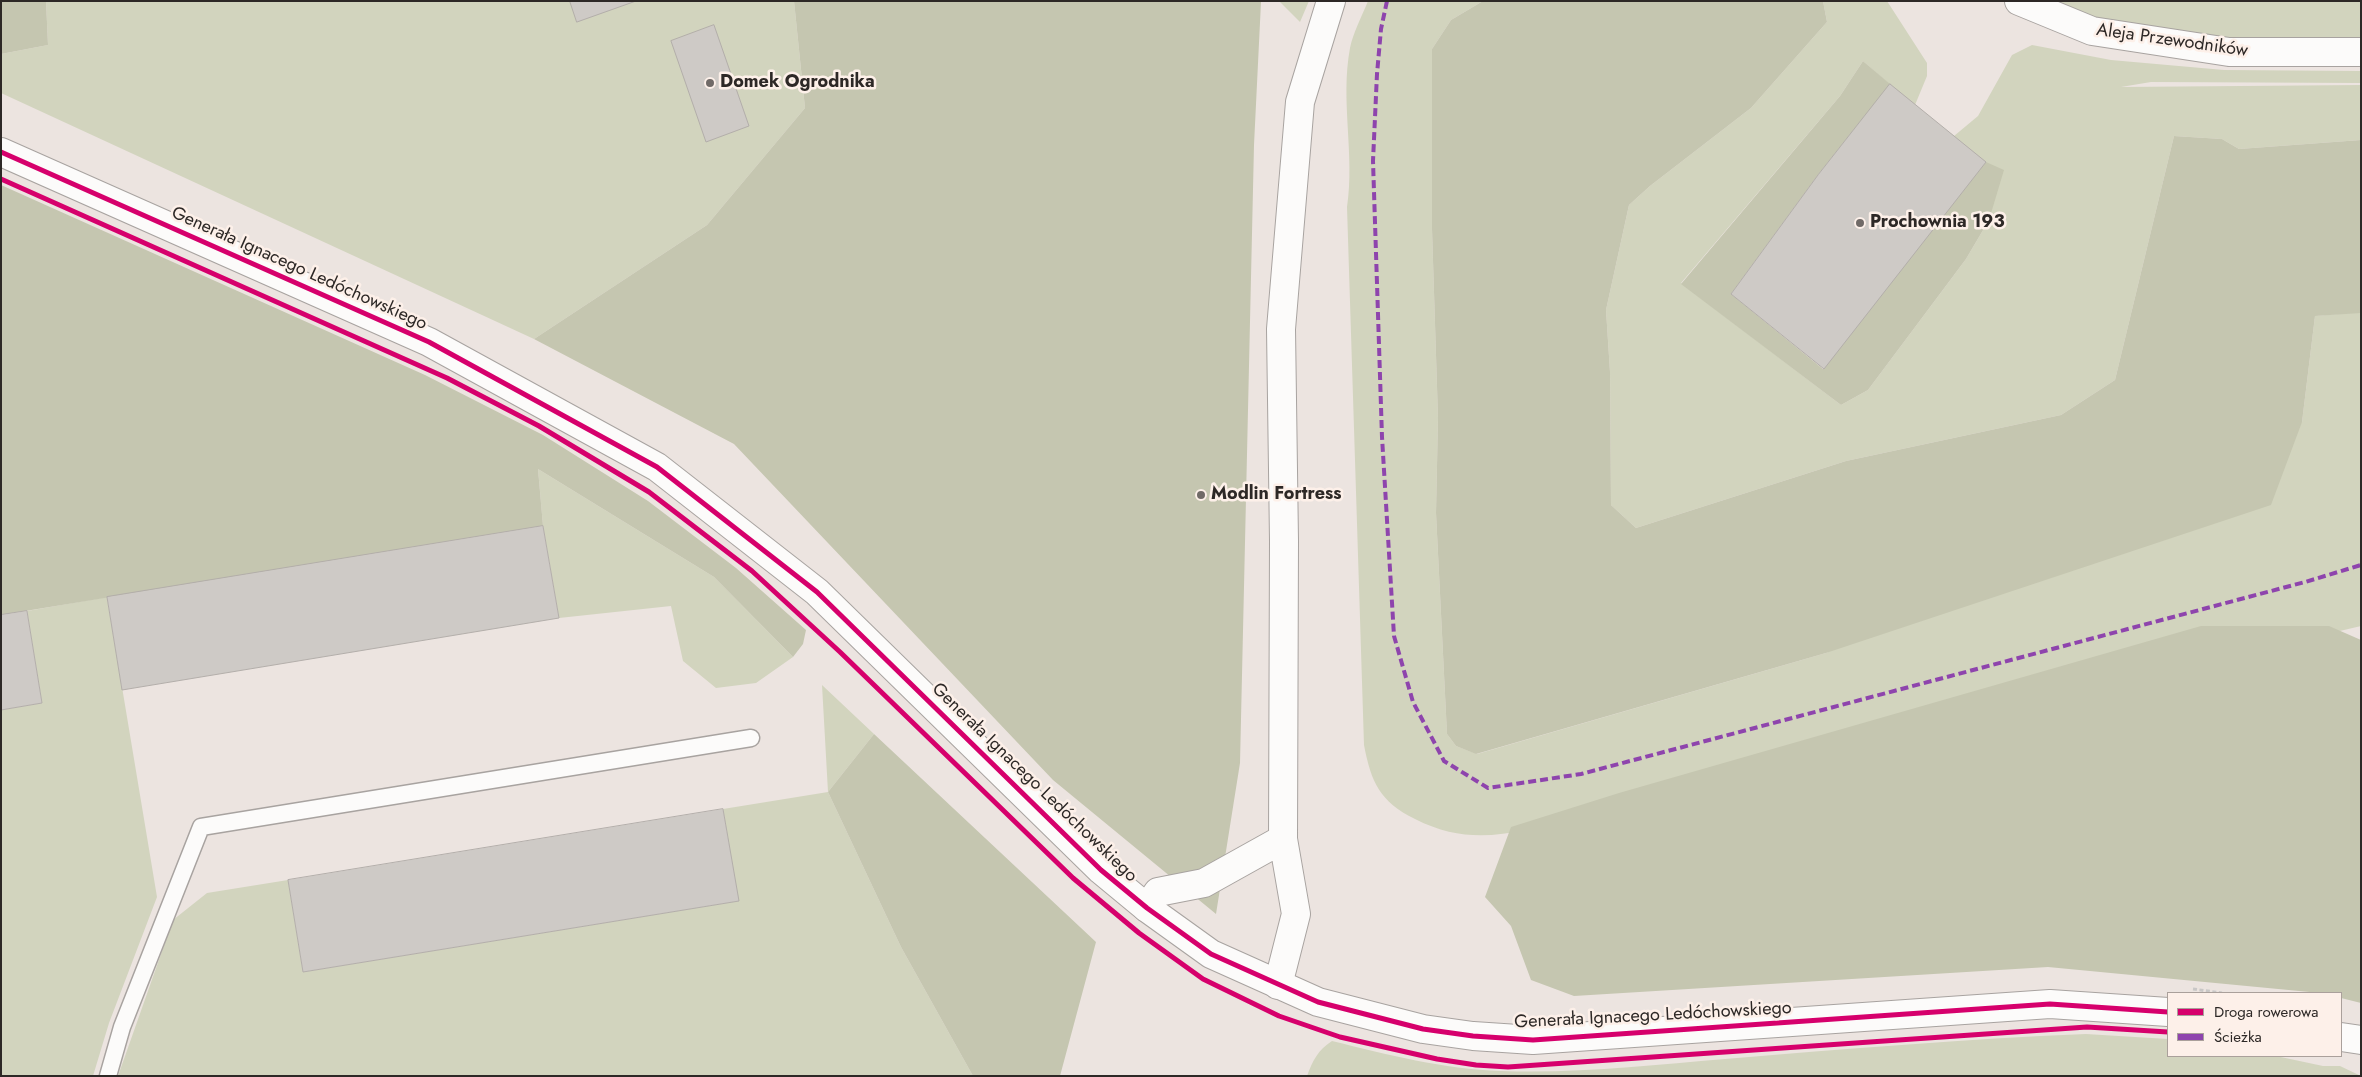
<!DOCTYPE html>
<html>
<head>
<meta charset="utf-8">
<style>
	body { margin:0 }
	#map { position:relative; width:2362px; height:1077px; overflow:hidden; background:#ece4e0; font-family:Jost,sans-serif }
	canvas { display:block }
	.frame { position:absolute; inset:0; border:2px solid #2d2826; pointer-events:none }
	.legend { position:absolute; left:2167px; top:992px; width:175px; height:65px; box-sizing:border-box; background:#fdf0e9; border:1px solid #aaa09b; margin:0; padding:6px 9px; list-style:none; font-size:15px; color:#2d2826 }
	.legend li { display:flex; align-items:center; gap:10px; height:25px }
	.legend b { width:25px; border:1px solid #aaa09b }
</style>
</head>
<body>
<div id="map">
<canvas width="2362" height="1077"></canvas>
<div class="frame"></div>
<ul class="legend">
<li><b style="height:6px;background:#d6006c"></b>Droga rowerowa</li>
<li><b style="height:6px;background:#8e44ad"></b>Ścieżka</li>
</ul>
</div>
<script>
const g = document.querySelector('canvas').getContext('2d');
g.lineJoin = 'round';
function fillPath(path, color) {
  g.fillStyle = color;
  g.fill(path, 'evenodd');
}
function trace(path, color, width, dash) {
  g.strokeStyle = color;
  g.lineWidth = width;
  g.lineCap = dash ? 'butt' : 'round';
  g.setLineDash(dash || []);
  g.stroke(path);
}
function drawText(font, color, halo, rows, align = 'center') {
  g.font = font + ' Jost,sans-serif';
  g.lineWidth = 5;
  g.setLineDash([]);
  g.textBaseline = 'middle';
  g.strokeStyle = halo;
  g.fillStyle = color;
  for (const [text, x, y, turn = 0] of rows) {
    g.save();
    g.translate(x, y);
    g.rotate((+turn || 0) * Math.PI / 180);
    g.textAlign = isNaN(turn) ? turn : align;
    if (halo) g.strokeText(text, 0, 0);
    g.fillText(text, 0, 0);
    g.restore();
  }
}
fillPath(new Path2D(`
	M46,1H794L805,108L707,225L534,339L1,93V54L48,45Z
	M1279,1H1309L1300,22Z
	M1368,1H1483L1451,20L1432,49V229L1438,418L1436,513L1447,734L1456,746L1477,754L1826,653L2302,422L2315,316L2361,312V626L2095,689L1574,819C1515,832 1472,848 1415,819C1380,802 1371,782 1364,745L1347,207C1355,154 1340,101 1350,48C1353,33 1362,16 1368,1Z
	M1823,1H1887L1927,63V76L1915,105L1954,136L1978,116L2012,55L2032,45L2111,60L2224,70L2361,71V83L2151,82L2121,87L2361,85V140L2239,149L2222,139L2174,136L2115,380L2061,415L1846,461L1636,528L1611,505L1610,372L1606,310L1629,205L1650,186L1751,108L1827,22ZM1863,61L1889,84L1818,175L1731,294L1824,369L1989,220L1966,259L1868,390L1841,405L1681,283L1840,96Z
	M2049,1H2361V43L2217,42L2095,22Z
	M538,469L714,577L793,657L756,683L716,688L683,661L671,606L559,618L543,526Z
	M107,597L157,897L109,1023L93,1076H1V710L42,703L27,611Z
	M822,685L874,734L828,792L901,947L973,1076H118L173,920L207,893L288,880L303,972L738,901L723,809L828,792Z
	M2086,1034L2168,1039V1056H2276L2323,1066H2340L2361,1076H1307C1313,1060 1318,1050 1332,1041C1388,1055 1443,1069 1501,1071C1575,1074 1651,1065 1725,1059C1845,1049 1965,1039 2086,1034Z`), '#d2d4be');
fillPath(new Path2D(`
	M1,1H46L48,45L1,54Z
	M794,1L1261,2L1254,145L1240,763L1216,914L1053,780L734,444L534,339L707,225L805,108Z
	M1483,1H1823L1827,22L1751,108L1650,186L1629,205L1606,310L1610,372L1611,505L1636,528L1846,461L2061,415L2115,380L2174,136L2222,139L2239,149L2361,140V313L2315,316L2302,422L2271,505L1826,653L1476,754L1456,746L1447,734L1436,513L1438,418L1432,229V49L1451,20Z
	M1863,61L1890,84L1818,175L1731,294L1823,369L1986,162L2004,170L1989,220L1966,259L1868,390L1841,405L1681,284L1840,96Z
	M1,185L425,375L543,435L648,501L736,568L806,630L803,644L793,657L714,577L538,469L543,526L1,615Z
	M2201,626H2329L2361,640V1003L2341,998V993H2320L2048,967L1574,996L1531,980L1511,926L1485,897L1511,827L1619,793Z
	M874,734L1096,942L1060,1076H973L901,947L828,792Z`), '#c5c6b0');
const building = new Path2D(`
	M570,1H636L577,22Z
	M714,25L749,126L706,142L671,41Z
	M1890,84L1986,162L1824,369L1731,294L1818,175Z
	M543,526L559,618L122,690L107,597Z
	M27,611L42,703L1,710V615Z
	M723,809L739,901L303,972L288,880Z`);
fillPath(building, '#cecac6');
trace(building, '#b3aeaa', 1);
const lane = new Path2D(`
	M108,1076L122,1027L201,827L751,738`);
const street = new Path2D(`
	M2019,1L2092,31L2229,52H2361
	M1147,908L1158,892L1204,883L1283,839
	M1278,985L1296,914L1283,839L1284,541L1281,329L1300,102L1331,1`);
const secondary = new Path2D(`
	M1,152L429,342L657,467L817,592L1101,870L1147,908L1211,954L1318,1002L1423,1029L1473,1036L1533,1040L2050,1004L2168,1012
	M2341,1037L2361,1040`);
trace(lane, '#a8a3a0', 19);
trace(street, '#a8a3a0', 30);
trace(secondary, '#a8a3a0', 30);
trace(new Path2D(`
	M2193,989L2222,993`), '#c9c7c6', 3, [4, 2.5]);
trace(lane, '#fcfbfa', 16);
trace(street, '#fcfbfa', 28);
trace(secondary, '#fcfbfa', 28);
trace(new Path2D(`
	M1387,1L1381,29L1377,74L1373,161L1382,437L1394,636L1413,702L1444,761L1488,788L1581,774L2305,582L2361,565`), '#8e44ad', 4, [8, 4]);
trace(new Path2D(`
	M1,152L429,342L657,467L817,592L1101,870L1147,908L1211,954L1318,1002L1423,1029L1473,1036L1533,1040L2050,1004L2168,1012
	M1,179L447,378L539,426L649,492L752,571L840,652L1073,878L1139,933L1203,979L1279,1016L1340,1037L1437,1059L1476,1065L1508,1067L2087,1027L2168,1032`), '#d6006c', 5);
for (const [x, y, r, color] of [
	[710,83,5,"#706a67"],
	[1860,223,5,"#706a67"],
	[1201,495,5,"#706a67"]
]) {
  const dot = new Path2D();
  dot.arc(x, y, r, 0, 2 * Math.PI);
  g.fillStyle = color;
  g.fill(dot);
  trace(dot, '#fdf0e9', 2);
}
drawText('18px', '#2d2826', '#fdf0e9', [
	["Aleja Przewodników",2172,41,8],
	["Generała Ignacego Ledóchowskiego",299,269,24],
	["Generała Ignacego Ledóchowskiego",1034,783,44],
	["Generała Ignacego Ledóchowskiego",1653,1016,-3]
]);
drawText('bold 18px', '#2d2826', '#fdf0e9', [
	["Domek Ogrodnika",720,83],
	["Prochownia 193",1870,223],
	["Modlin Fortress",1211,495]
], 'left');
</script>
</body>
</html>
